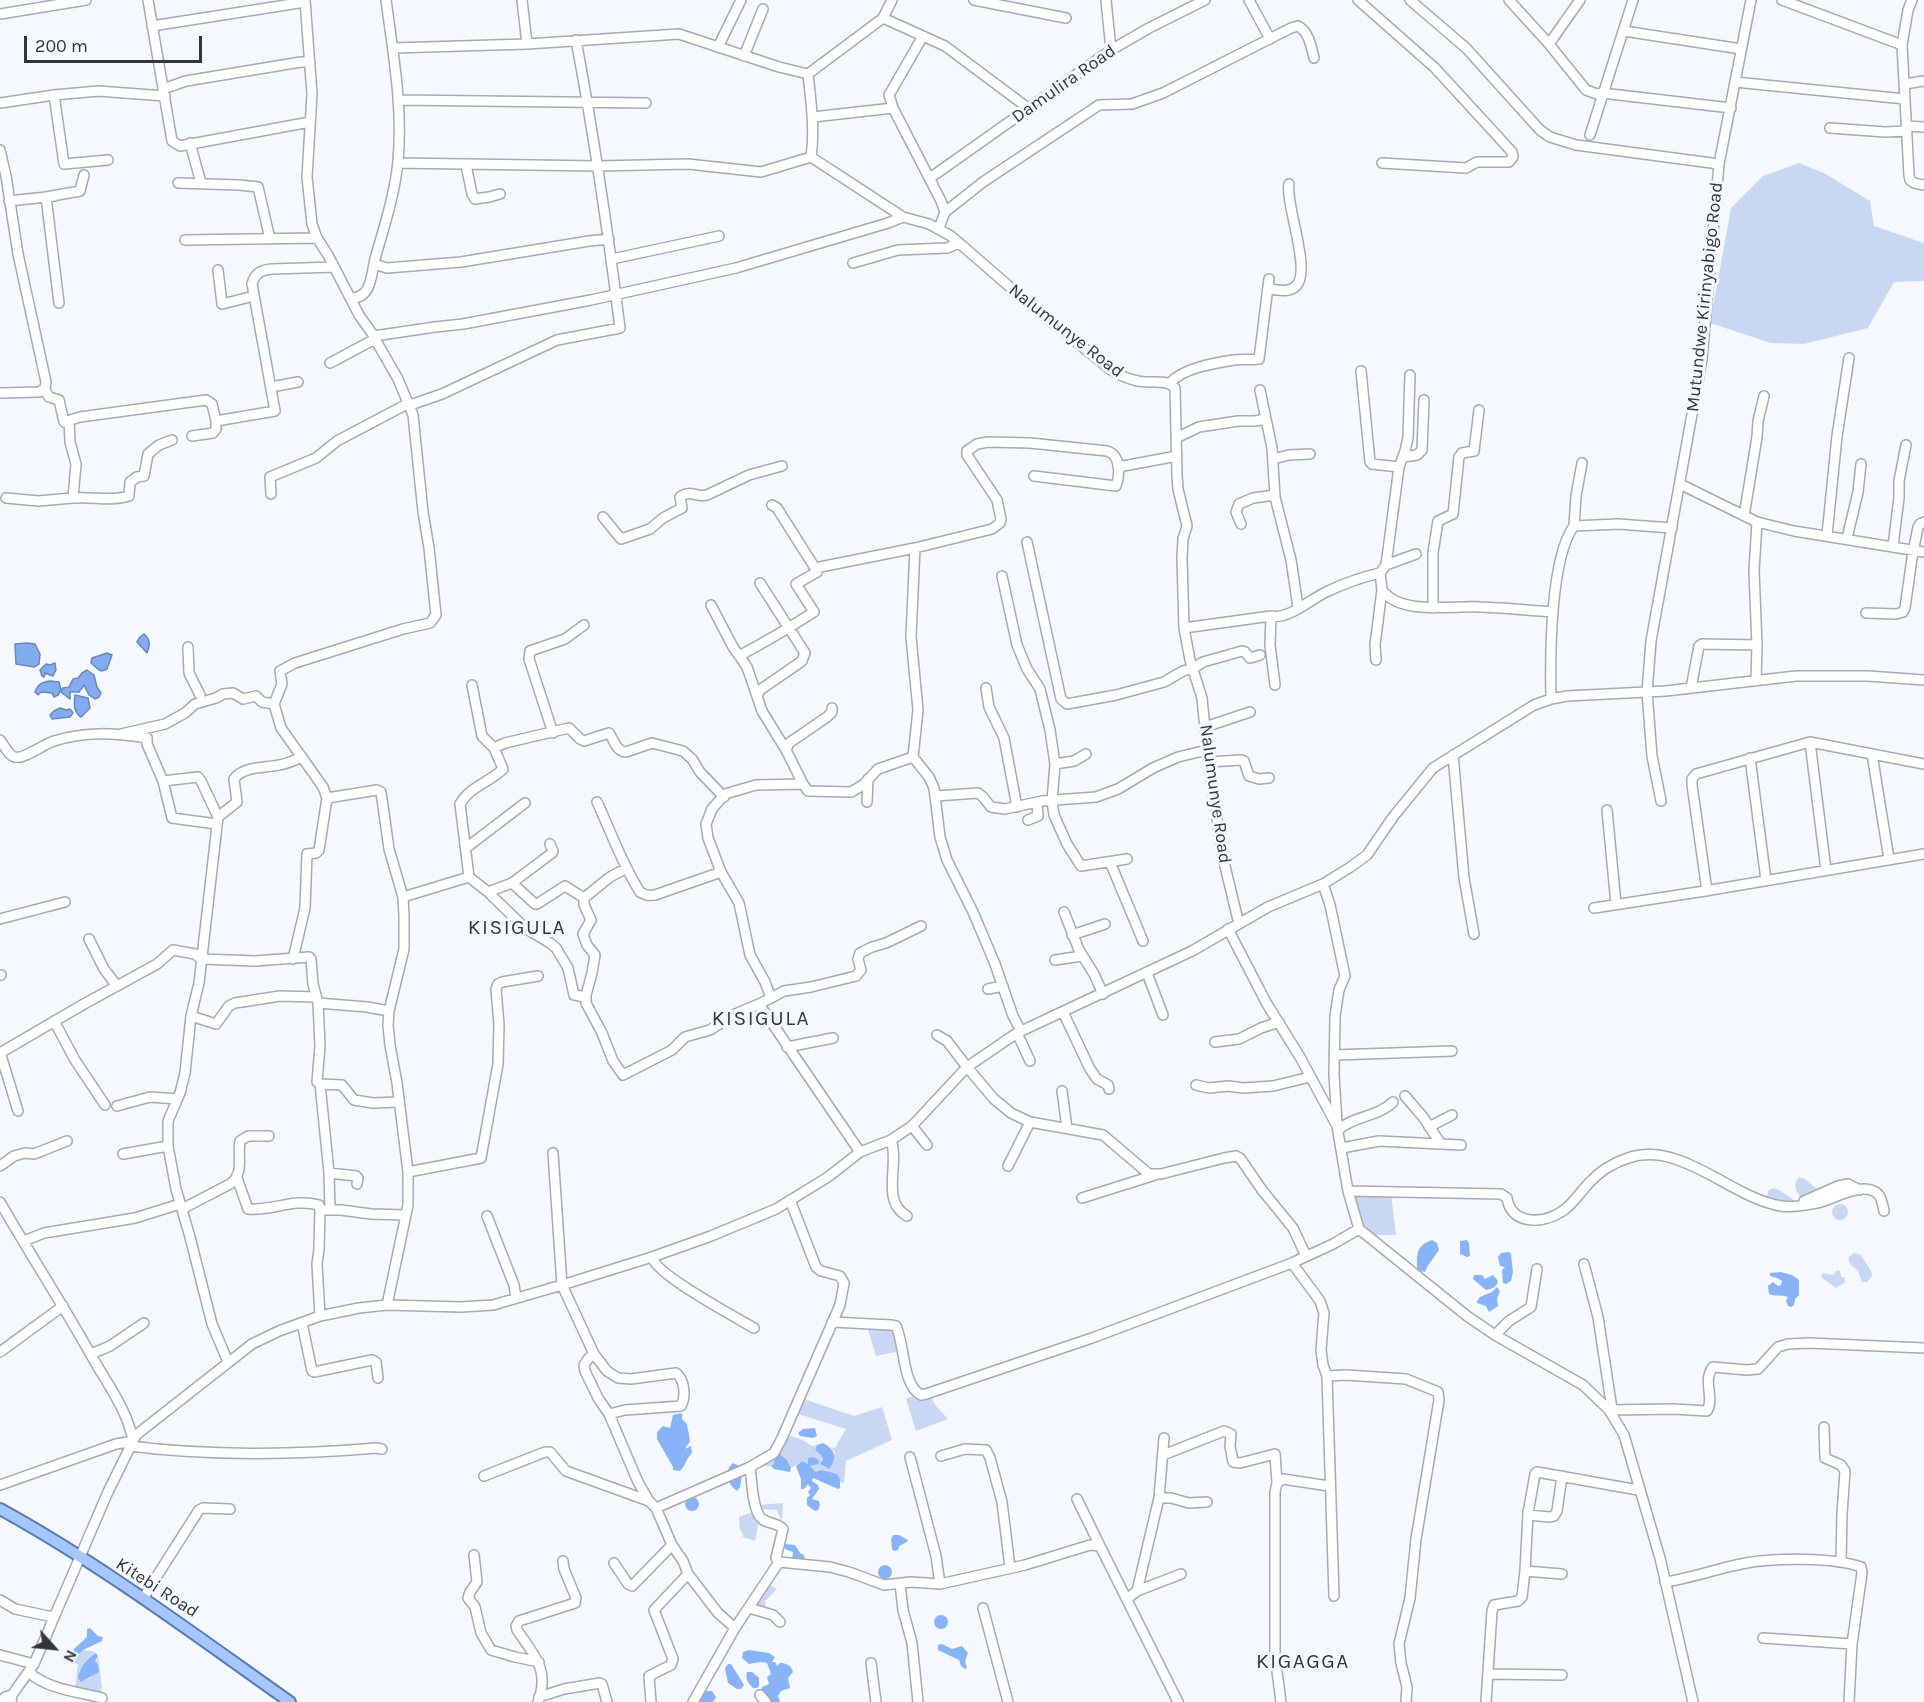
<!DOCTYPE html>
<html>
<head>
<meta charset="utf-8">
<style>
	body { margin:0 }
	#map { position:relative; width:1924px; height:1702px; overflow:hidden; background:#f5f8fe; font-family:Karla,sans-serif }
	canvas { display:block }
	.north { position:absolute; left:24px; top:1618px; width:60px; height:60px; -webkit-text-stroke:4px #f5f8fe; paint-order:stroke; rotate:117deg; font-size:16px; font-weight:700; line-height:24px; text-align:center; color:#333539 }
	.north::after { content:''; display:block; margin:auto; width:21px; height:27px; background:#333539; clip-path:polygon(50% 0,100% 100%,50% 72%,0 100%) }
	.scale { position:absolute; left:24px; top:36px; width:178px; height:27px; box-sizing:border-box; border:3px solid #333539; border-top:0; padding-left:8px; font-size:18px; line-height:21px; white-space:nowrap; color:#333539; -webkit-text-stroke:4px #f5f8fe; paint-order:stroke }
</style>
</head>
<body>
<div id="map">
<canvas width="1924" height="1702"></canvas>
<div class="north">N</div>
<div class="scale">200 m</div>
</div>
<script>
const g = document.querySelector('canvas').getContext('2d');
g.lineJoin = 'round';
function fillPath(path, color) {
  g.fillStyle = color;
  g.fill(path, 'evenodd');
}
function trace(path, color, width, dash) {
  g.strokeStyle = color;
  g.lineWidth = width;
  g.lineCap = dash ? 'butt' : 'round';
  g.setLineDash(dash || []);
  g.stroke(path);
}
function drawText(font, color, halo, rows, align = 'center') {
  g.font = font + ' Karla,sans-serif';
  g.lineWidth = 6;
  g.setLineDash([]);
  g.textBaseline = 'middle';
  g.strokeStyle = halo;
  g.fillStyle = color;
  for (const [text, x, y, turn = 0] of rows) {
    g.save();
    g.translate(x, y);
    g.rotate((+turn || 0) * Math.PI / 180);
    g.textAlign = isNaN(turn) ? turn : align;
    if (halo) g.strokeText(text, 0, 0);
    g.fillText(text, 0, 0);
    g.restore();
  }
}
fillPath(new Path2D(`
	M1799,163L1824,173L1870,201L1874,226L1924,243V281L1894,282L1868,328L1804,344L1771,343L1710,323L1731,208L1763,176Z
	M1799,1177L1805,1179L1817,1189L1816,1192L1806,1197H1800L1796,1190L1795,1183Z
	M1773,1188L1779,1190L1794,1200L1795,1202L1785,1205L1767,1198L1768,1191Z
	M1391,1193L1396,1235H1370L1362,1223L1353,1194Z
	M1832 1212a8 8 0 1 1 16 0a8 8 0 1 1-16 0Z
	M1854,1253L1861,1255L1871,1271L1872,1276L1867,1282H1862L1858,1271L1850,1264L1848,1258Z
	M1837,1270L1840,1271L1841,1277L1845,1278V1282L1836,1288L1821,1277L1823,1273L1833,1275Z
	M867,1326L894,1327L900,1351L876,1356Z
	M914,1396H930L936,1406L948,1419L916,1431L906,1399Z
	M801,1398L854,1416L882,1407L892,1440L846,1461L844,1483L840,1482V1479L837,1474L816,1472L802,1461L791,1468L787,1460L771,1466L758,1465L785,1434L803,1440L812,1446L817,1445L815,1450L821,1455L823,1467L829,1468L835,1453L831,1447L835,1448L846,1429L795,1413Z
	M783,1503L782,1522L777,1510L760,1509L758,1505Z
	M755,1511L759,1520L755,1541L743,1537L742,1531H740L739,1517Z
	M767,1584L777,1589L765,1601L766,1611L752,1607Z
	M83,1650L92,1651L96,1653L89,1657L79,1671L82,1681L91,1678L98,1656L102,1687L100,1693L75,1688L78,1664L73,1663L74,1657Z`), '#c9d8f2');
fillPath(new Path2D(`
	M1432,1240L1437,1243L1439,1250L1427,1267L1425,1272L1419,1271L1417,1269C1417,1253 1416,1246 1432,1240Z
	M1467,1240L1469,1243L1470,1256L1467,1257L1460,1254V1241Z
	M1509,1252L1511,1254L1513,1272L1511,1281L1506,1284L1503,1283L1502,1270L1505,1267L1500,1266L1498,1257L1501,1253Z
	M1781,1272L1792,1275L1799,1280V1295L1795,1299L1794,1305L1791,1307L1788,1306L1786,1301L1788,1297C1781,1294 1775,1297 1769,1294L1768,1286L1773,1282L1778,1286L1781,1285L1782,1281L1777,1278L1770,1276V1273Z
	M1474,1275H1482L1485,1279L1493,1275L1498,1281C1497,1287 1492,1289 1486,1290L1473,1279Z
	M1497,1287L1500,1291L1497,1299L1498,1306L1489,1312L1486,1306L1477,1303V1301L1480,1297L1492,1292Z
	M682,1413V1419L687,1424L690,1441L685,1449L691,1446L692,1453C686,1459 686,1465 680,1471L673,1470V1467L657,1439V1432L663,1426L670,1428L673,1415Z
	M815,1428L817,1436L813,1438L800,1436L798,1433L803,1429Z
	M823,1443C835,1449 838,1458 829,1469L820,1464L823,1460L821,1455L815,1450L817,1445Z
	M779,1454L787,1460L791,1468L790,1472L774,1469L771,1466L774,1464L775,1455Z
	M814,1457L819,1461L818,1464L810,1466L816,1472L821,1470L837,1474L840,1479V1488L838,1489L813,1478L812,1481L818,1485L819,1489L812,1499L819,1501L820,1505L818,1510L815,1511L807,1505V1498L810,1495L808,1492L811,1488L808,1484L804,1489H801V1479L796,1466L802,1461L808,1464V1458Z
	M733,1463L743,1468L740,1487L737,1491C727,1483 723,1473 733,1463Z
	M685 1504a7 7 0 1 1 14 0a7 7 0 1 1-14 0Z
	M893,1535H899L908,1540L907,1542L899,1546L898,1550L894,1551L892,1549L891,1539Z
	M785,1544L795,1545L800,1553L804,1555L805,1561H792L793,1552L785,1549Z
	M878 1572a7 7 0 1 1 14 0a7 7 0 1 1-14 0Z
	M934 1622a7 7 0 1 1 14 0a7 7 0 1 1-14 0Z
	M90,1628L98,1636L103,1637L102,1641L83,1650L76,1657H73L72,1654L74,1649L87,1637V1629Z
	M942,1644L952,1649L962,1646L968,1653L965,1661L967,1668L965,1669L961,1666L959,1660L938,1650V1645Z
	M749,1650L769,1653L775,1657L772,1662H775L777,1666L780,1663C786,1663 791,1665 793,1672L788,1678L790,1688L781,1691L778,1696L780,1702H770L761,1691L762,1687L769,1684L767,1677L771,1674L767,1663L761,1662L749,1664L742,1658L743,1652Z
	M96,1653L98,1656L95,1661L98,1665L99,1672L81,1682L78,1678C79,1668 87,1658 96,1653Z
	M728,1664H731L744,1685L741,1689H737L728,1683L725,1668Z
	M747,1672H752L759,1678V1686L757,1688H753C748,1683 745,1679 747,1672Z
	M703,1691H712L716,1697L713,1702H697Z`), '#89b3f9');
const water = new Path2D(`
	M144,634C151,640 150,646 147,653L137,642L140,637Z
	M27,643L35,644L40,654L39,664L34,667L16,664L15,644Z
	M107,653L112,655L107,669C100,674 96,667 91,663L92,658Z
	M55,663L56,670L53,676L45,673L44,677L42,676L40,670L46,664L50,665Z
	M87,670L94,675L97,687L101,693L99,697L95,699L89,695L84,685L79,692H70V699L61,692L63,688L69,687L73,679L78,678L82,673Z
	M50,681L59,682L61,690L58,695L54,697L52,693L41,692L38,695L35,692C38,684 42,682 50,681Z
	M75,695L88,698L90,708L81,717C73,712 74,703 75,695Z
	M60,708L66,710L70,709L73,713L70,717L52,719L50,715L54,711Z`);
fillPath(water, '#82abf1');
trace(water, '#6a88ba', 1.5);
trace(new Path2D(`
	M1340,1175L1343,1188
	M1349,1210L1353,1226
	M1382,1254L1415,1280`), '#6a88ba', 1.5);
const minor = new Path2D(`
	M148,0L172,141L180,146L310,122
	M305,0L312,94L307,177L312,224L317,238L328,255L359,315L374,336L435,327L463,324L591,300L736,268L888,223L903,217
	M522,0L527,44L679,34L779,67L808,74L883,18L892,0
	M974,0L1066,18
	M1106,0L1111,50
	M1249,0L1270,39
	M1358,0L1435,68L1512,152L1513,157L1509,162H1477L1466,168L1382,163
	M1410,0L1466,48L1540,130L1550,137L1576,145L1719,164
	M1509,0L1549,44L1586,90L1597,94L1602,93L1731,108
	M1782,0L1902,45
	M1912,0L1908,10L1902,45L1909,175L1910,180L1914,183L1924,185
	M0,14L86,0
	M883,18L945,46L1028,108
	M152,26L305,2
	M1624,31L1741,49
	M923,36L889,95L893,108L941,201L945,212L939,228
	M1549,44L1580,0
	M718,47L741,0
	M393,48L527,44
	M744,56L763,9
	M808,74C811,102 815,129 811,157
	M1735,82L1905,99
	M1905,84L1924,81
	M163,89L186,81L301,62H310
	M54,95L64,164L108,160
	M398,100L646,103
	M0,103L54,95L98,91L165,96
	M813,117L893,108
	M1907,126L1924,127
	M1830,128L1885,132L1907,131
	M1590,135L1633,0
	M190,143L201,183
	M0,150L6,176L18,254L46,382L45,388L39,392L0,393
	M811,157L903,217L929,224L951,236L1026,301L1111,370C1119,375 1128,379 1138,381C1150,384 1166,378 1175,388L1177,475L1178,489L1187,526L1183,539L1182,558L1184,628L1190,660L1202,698L1207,750L1222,854L1239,924
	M398,163L598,166L688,164L761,172L811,157
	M466,165L472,194L475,199L489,197L500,194
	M930,178L1111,50L1149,28L1205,0
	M178,183L239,185L258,187L270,239
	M55,196L46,197L80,191L84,175
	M9,201L46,197L59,303
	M945,212L983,182L1099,105L1132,104L1163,93L1291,28L1298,26C1309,32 1311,46 1314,58
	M185,240L317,238
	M612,259L719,236
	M853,263L898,250L947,248L959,243
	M374,264L387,268L461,262L589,241L609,239
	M218,270L222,304L254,296
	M1269,289C1278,290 1289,293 1296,286C1312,271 1285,204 1289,184
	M351,298C372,298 371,275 375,259C384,227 395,194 398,161C403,107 393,53 386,0
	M1361,371L1370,462L1372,464L1399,467
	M1170,383C1183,368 1215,363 1234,360C1242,359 1251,360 1259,359L1269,279
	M271,387L298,382
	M44,389L49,397L59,400L64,422L80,417L206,400L212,404L216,421
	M1260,390L1272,448L1275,497L1291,560L1298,607
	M410,405L442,394L557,340L620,328C608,232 594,136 576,40
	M192,436L213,433L216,429V421L275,411L252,284C255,273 261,270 272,269L334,267
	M1176,438L1199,427L1238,421H1255L1265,419
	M1403,457L1417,455L1422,450L1424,400
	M1273,459L1289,455L1310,454
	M1118,467L1177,456
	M1680,484L1757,522L1794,531L1924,552
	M271,494L270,477L316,458L337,441L409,403
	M6,498L38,501L73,498L76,464L70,442L69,421
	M73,498C92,496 110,502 129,496L130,482L137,477L144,476L148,454L159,445L172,440
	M772,505L777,508L815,568L915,548L992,529L1000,523L1001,519L997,500L967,455V451L977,444L988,442L1030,443L1107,451C1121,455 1120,476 1116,486L1034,476
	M1744,516L1757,437L1758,421L1764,396
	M603,517L621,539L650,529L663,518L682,508L680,497C690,489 697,498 707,495L749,475L782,466
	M1241,524L1236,512L1239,504L1253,498L1275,495
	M1574,526L1576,496L1582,463
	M1827,535L1837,436L1849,358
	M1847,538L1858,492L1861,464
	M1027,542L1061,699L1067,704L1116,695L1164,682L1183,671L1194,668L1203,662L1242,651L1245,652L1250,658L1260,655
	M1893,546L1899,498V481L1906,445
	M915,548L911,637L918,710L913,757L929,777L934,788L940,837L947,860L973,912L995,964L1013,1016L1021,1031
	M1416,554L1386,565L1380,573L1382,590C1401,616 1453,605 1481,607C1505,608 1528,610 1552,612
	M1386,565L1399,467L1405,451L1408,438L1410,375
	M1002,576L1017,645L1027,669L1040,689L1050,730L1055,764L1052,801L1054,815L1067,844L1081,866L1127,859
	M711,605L733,647L747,667L762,711L786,750L803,784L808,791L851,792L863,785L878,769L913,757
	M1433,608V553L1438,521L1453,514L1459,457L1462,453L1474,451L1479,410
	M1866,613L1896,614L1903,612L1905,608L1912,558L1918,527L1920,524L1924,522
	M1271,616L1270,645L1275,685
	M1184,628L1271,616C1288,620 1311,599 1326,592C1343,584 1362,577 1380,573
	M1757,645L1754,571L1757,522
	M188,647L189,673L200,695
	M739,656C765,642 789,628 814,612L796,584L817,572
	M1376,660L1375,645L1382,590
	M472,685L482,736L494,748L505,743L569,728L580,739L584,741L609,733C614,740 616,751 626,752L652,743L683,751L692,759L700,772L724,797
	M986,688L989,707L1004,738L1017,807
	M1691,688L1699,646L1702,644L1757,645L1756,680
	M757,696L760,690L802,661L805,653L760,583
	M1551,699C1550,658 1550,558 1574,526L1618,524L1672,528
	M274,704L282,684L280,671L295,663L403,629L430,623L436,615L429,548L423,512L413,415L398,379L375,339L330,363
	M1205,727L1250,712
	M553,733L529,659L530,651L565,639L584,625
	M121,734L165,724L185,713L195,704L216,698L223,694L233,693L243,699L256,696L262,702L274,704L281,728L323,787L327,798L319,850L316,853L307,854L305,908L293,959
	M0,740C4,745 9,756 15,757C23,760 44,744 54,741C87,731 113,733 147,738V744L163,781L172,818L217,824
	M1810,742L1924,764
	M494,748L503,769C490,782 469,787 460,804L469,877L488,892L512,883L535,904H537L565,886L584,898L610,877L625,869
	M786,750L789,743L827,717L832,712V708
	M1872,754L1889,859
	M1453,755L1464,878L1474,934
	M302,757C295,760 287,764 279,765C265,768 243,766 234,779L237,802L218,817L199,983L191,1016L216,1024L229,1006L235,1003L280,996L316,997
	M1750,758L1766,880
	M1209,762L1241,760L1244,761L1249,776L1259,779L1269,778
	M1055,764L1074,761L1086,754
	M163,781L198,777L201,781L218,817
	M803,784L756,785L725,794L712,809L706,824L708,838L721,872L739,903L750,955L765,982L771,998L759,1004L860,1152
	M936,796L978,793L982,796L991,807L1005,809L1042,801L1096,797L1118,789L1153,768L1178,757L1207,750
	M327,798L377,790L381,792L389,849L403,897L404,916V949L389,1011L388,1025L390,1045L397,1083L408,1172V1205L387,1305
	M1661,801L1652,756L1647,692L1651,641L1702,359L1719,164L1751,0
	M597,802C611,832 622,864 640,892C645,895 648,896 655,895L721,872
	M867,802L868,779
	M1607,810L1616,904
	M1028,820L1038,816L1037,802
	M466,848L525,803
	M1110,862L1143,941
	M512,883L552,853L553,851L550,844
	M1323,884L1330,905L1345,976L1339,990L1335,1016L1334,1075L1337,1123
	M1707,891L1692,785V779L1696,774L1810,742L1826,870
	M488,892L525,928L550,943L556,948L568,968L574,995L586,997
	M403,897L469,877
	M584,898V905L591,920L583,934L587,945L595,955L592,973L586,995V1003L602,1033L613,1061L623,1075L672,1050L685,1037L710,1030L733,1015L759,1004
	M1594,908L1705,891L1924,854
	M1064,912L1079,950L1094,974L1103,994
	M0,919L65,902
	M1228,929L1267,1004L1300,1057L1337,1126L1348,1191L1359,1229L1467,1316L1495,1335L1583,1385L1609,1410L1624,1435L1660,1558L1693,1702
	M1072,935L1105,924
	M89,939L104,969L117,986
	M202,959L255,961L309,957L311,959L313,984L318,1003L367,1007L389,1011
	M1055,960L1082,956
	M1147,973L1163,1015
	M0,975H1
	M988,989L1003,986
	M771,998L784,991L811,987L856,976L861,970L858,959L860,953L872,947L886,943L921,926
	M318,1003L320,1046L317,1082L320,1084L342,1085L354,1100L373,1103L399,1102
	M1063,1012L1090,1069L1097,1079L1108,1085L1109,1089
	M191,1016L185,1073L180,1093L168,1121V1146L176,1189L190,1237L212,1324L228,1362
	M54,1021L75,1060L105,1105
	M1017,1033L1030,1061
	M937,1035L947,1041L967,1067L994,1099L1011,1113L1030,1122L1103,1135L1149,1174H1161L1224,1158L1236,1156L1240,1158L1262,1190L1293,1228L1306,1256
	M1215,1042L1239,1039L1261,1028L1279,1022
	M787,1047L833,1038
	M0,1052L18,1111
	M0,1053L84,1004L157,964L173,950L195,954L202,960
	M1334,1055L1452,1051
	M320,1084L329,1173L356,1176L358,1178L357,1184
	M1196,1085L1209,1088L1228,1086L1243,1088L1273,1086L1310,1077
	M1062,1091L1067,1128
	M1405,1096L1423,1117L1441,1144
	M117,1106L150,1097L177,1099
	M912,1126L927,1145
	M1429,1127L1452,1115
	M1338,1130C1353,1116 1378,1117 1393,1102
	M891,1140C900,1164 880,1201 907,1216
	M1342,1148L1379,1141L1461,1145
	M553,1153L562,1285L594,1354L607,1371L618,1378L631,1379L676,1373C685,1380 686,1397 681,1406L625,1410L609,1414
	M123,1154L168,1146
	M0,1166L14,1156L25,1153L34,1154L67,1141
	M1008,1166L1030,1122
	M408,1172L481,1158L498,1064L499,1025L496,989L498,984L502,982L538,976
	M329,1173L330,1209
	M237,1178L248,1209C273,1211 293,1198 319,1205L320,1210
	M1348,1191L1501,1194L1507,1198C1511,1225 1542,1224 1561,1212C1573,1205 1580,1192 1590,1182C1600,1171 1613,1163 1628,1158C1681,1140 1731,1198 1781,1206C1792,1208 1806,1205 1817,1203C1833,1200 1863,1180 1878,1194C1882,1198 1883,1206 1884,1211
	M1082,1198L1155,1175
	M1804,1201L1838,1186L1848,1184L1860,1190
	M0,1202C31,1256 65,1308 95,1362C109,1386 128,1412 133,1441L116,1444L0,1485
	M182,1209L230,1184C245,1173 237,1157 240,1141L248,1136H269
	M487,1216L514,1285L516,1298
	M24,1241L44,1233L135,1218L180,1204
	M652,1257C655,1274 735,1317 754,1328
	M1292,1263L1320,1301L1324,1313L1321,1350L1323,1365L1327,1376
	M1584,1264L1598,1317L1612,1409
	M320,1316L317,1264L319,1249L320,1210H341L371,1214L406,1215
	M832,1322L891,1325L896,1326C905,1345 902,1385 921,1395L926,1394L1092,1338L1292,1263L1333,1244L1359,1229
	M302,1323L312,1371L314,1372L372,1360L376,1362L378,1378
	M1495,1335L1509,1321L1531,1307L1537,1269
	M0,1352L63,1306
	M91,1354L110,1346L144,1323
	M594,1354L588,1359L584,1365L585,1371L598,1398L609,1414L638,1482L649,1501L656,1508L672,1545L683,1561L688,1574L718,1613L735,1628
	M1609,1410L1674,1409L1707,1411C1715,1398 1702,1381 1713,1367L1747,1370L1758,1369L1778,1347L1788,1344L1809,1343L1924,1348
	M1824,1427L1825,1458L1841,1465L1845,1471L1842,1514L1841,1562
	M130,1446C207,1456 298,1455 376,1448L382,1449
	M1163,1455L1224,1431L1231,1434L1230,1446L1233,1462L1240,1463L1275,1454L1277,1483
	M941,1456L965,1449L986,1450L990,1458L1002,1502L1010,1568
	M910,1457L936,1556L940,1584
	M484,1476L545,1452H550L566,1471L649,1501
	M1159,1498H1171L1189,1503L1207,1502
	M1077,1499L1100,1546
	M656,1508L750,1467L774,1453L782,1438L840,1305L844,1283L840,1276L821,1271L816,1267L790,1200
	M1528,1515L1550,1517L1554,1516L1557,1511L1562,1476
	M474,1555L477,1582L470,1592L468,1598L475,1607L481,1633L491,1650L515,1657L539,1662
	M779,1562L830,1567L849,1572L884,1585L911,1582L940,1584L1025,1565L1090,1545L1100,1546L1178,1702
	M614,1563L628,1584L632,1586L672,1545
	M1525,1571L1528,1513L1535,1474L1537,1472L1638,1490
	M1665,1582C1693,1578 1718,1568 1746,1563C1774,1558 1834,1557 1861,1567L1862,1573L1852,1644L1849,1702
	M900,1584L903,1610L912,1643L918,1702
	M1137,1591L1159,1498L1164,1438
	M1334,1596L1327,1376L1346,1375L1406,1379L1438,1392L1439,1400L1416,1539L1410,1598L1399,1644L1401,1663L1407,1687L1406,1702
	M144,1599L148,1590L199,1510L203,1508L230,1509
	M1127,1599L1137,1591L1181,1574
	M0,1600L15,1609L53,1617
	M749,1608L773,1615L780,1622
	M983,1608L1008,1702
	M1763,1638L1852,1644
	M0,1655L34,1664
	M871,1663L876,1702
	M29,1672C46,1689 79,1692 102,1698
	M1488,1674L1562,1675
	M760,1695L766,1702
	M539,1697L564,1689L600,1683L602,1684L607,1702
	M2,1702L5,1697L12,1695
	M11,1702L12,1695L34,1664L107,1494L136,1435L252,1344L279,1331L320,1316L359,1308L387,1305L461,1307L493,1305L562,1285L652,1257L711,1236L776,1209L828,1177L860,1152L891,1140L912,1126L967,1067L1017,1033L1192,951L1268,907L1323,884L1349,868L1367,855L1393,817L1433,768L1534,705L1551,699L1567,696L1666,691L1796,676H1868L1924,680
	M538,1702C550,1670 534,1655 517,1630L516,1626L519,1621L575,1603L576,1598L564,1569L563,1561
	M651,1702L649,1676L671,1665L673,1659L654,1610L688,1574
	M693,1702L735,1628L779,1562L776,1558L783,1529C778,1523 769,1524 762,1519C752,1511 752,1480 750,1467
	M1281,1702L1275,1656V1492L1277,1483L1283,1479L1329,1486
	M1486,1702L1492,1611L1494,1605L1518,1601L1522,1597L1525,1571L1562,1574`);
const major = new Path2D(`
	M0,1509C102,1565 195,1635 290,1702`);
trace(minor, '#a5aab3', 12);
trace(major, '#577bb9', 14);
trace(minor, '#fff', 9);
trace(major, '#a6c6fe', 10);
drawText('18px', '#333539', '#f5f8fe', [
	["Damulira Road",1064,84,-35],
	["Mutundwe Kirinyabigo Road",1705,297,-84],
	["Nalumunye Road",1066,331,38],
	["Nalumunye Road",1215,794,82],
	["Kitebi Road",157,1588,33]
]);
g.letterSpacing = '1.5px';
drawText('21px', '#32363d', '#f5f8fe', [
	["KISIGULA",517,928],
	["KISIGULA",761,1019],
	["KIGAGGA",1303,1662]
]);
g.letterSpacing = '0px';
</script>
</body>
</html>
